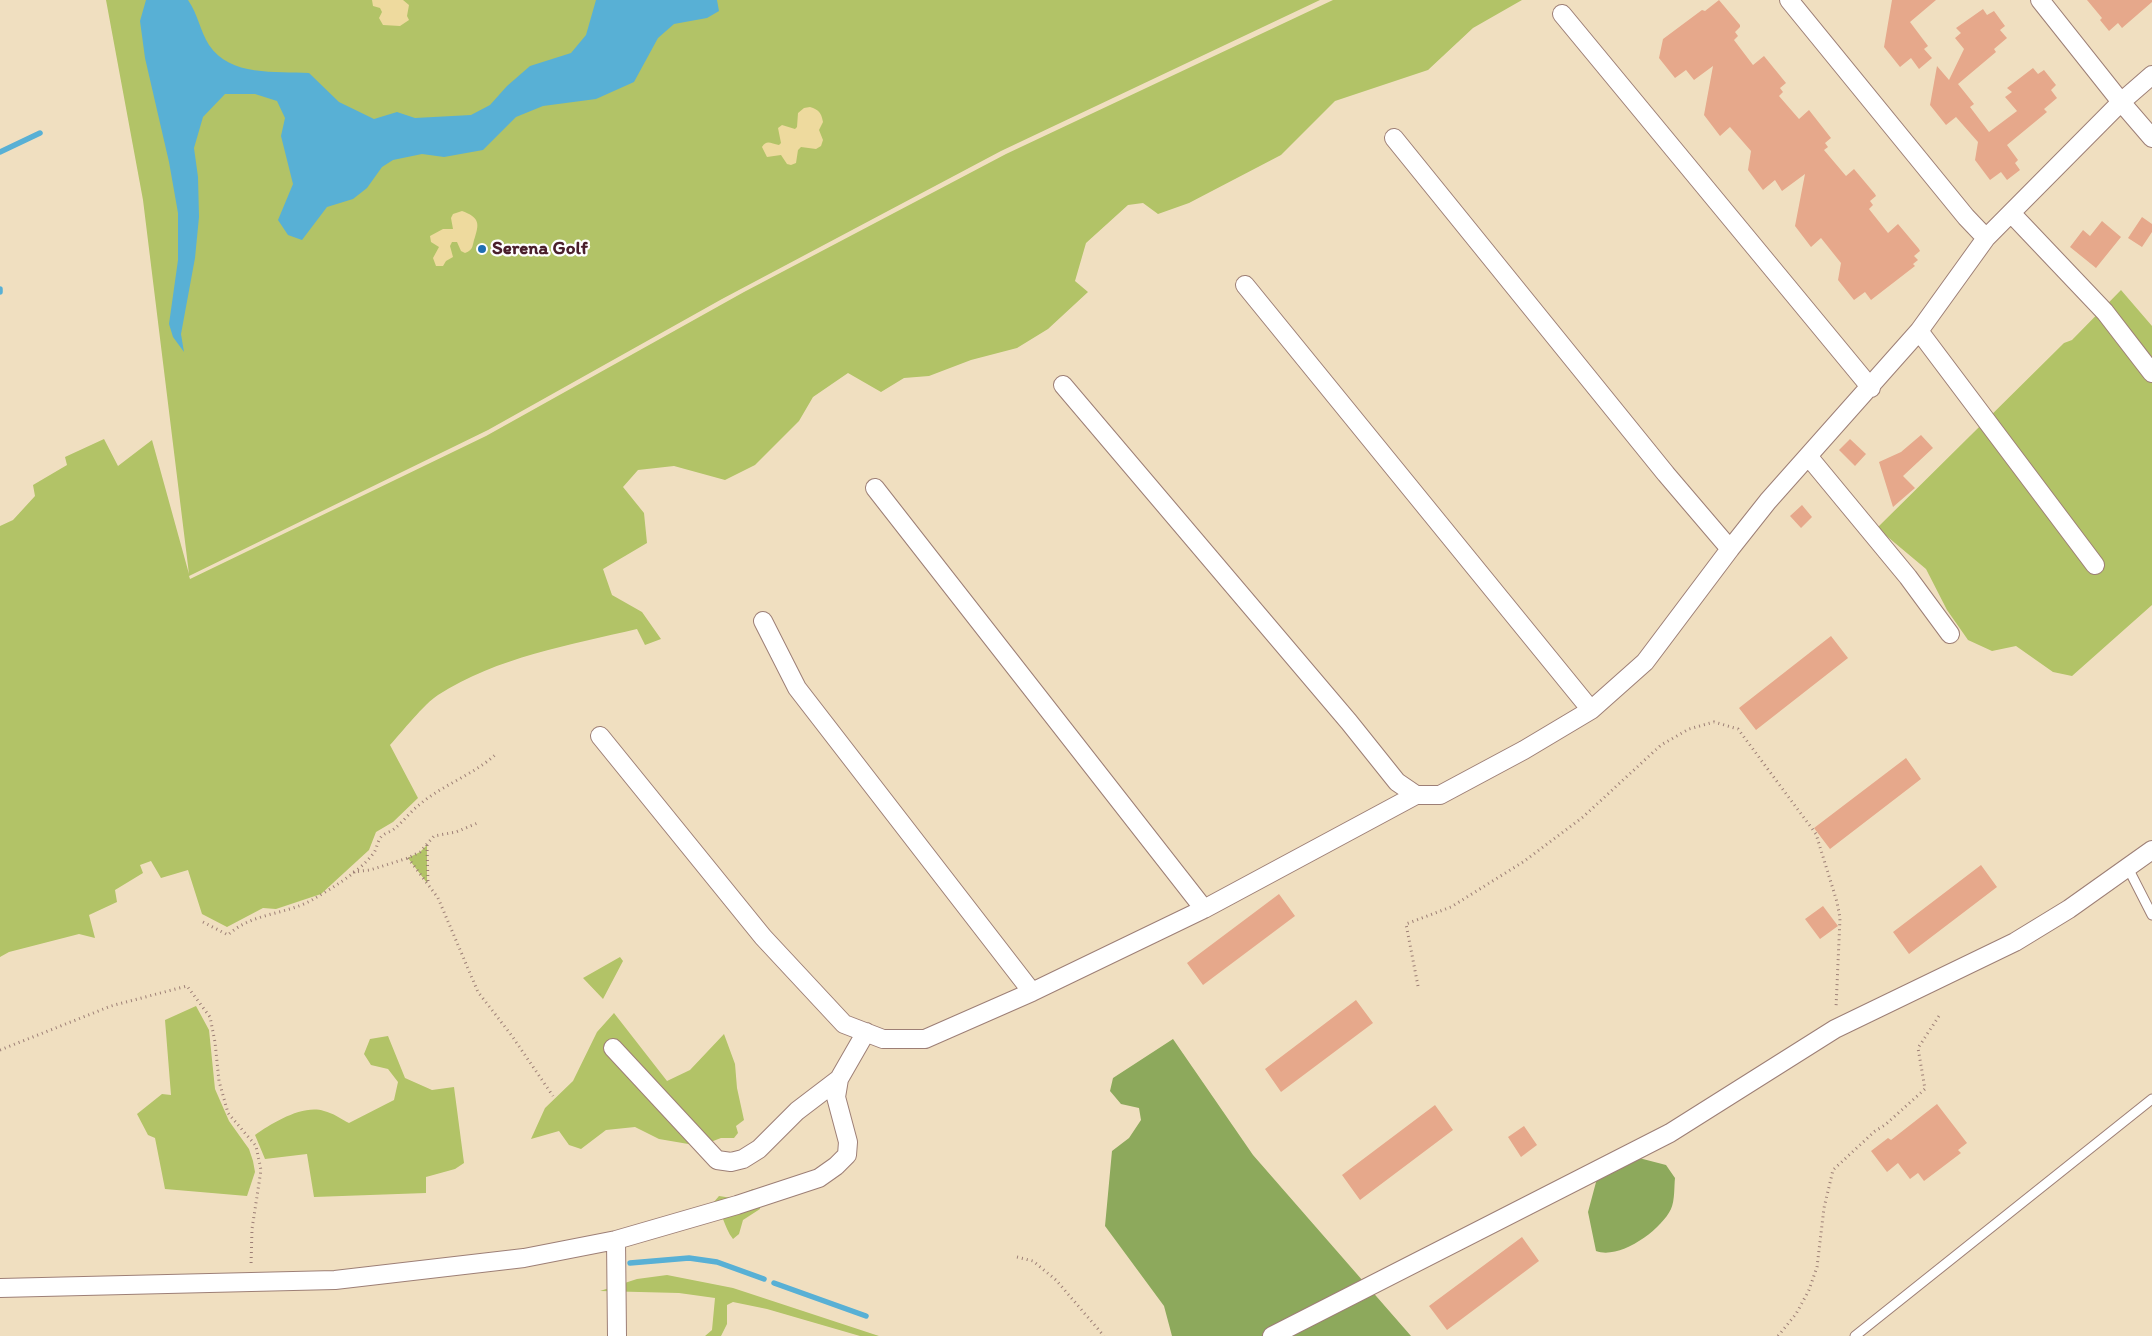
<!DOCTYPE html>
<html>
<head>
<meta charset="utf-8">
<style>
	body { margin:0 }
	canvas { display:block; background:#f0dfc0 }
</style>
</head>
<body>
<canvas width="2152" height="1336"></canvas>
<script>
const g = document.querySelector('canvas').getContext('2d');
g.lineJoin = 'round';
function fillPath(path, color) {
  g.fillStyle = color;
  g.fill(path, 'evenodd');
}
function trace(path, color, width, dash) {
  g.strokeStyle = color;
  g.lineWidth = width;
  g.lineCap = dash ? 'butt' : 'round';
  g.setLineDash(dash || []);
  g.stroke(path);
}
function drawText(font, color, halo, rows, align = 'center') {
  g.font = font + ' Itim,sans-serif';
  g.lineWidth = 4.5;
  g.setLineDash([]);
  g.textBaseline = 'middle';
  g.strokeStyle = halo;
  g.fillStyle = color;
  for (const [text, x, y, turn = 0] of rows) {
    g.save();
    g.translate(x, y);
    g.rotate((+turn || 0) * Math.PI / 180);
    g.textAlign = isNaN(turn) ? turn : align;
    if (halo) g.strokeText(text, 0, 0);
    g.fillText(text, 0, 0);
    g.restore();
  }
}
fillPath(new Path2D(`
	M106,0H1320L1001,151L722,299L488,430L189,576L190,579L486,436L744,292L1006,154L1333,0H1522L1473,28L1428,70L1335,101L1281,155L1189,203L1158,214L1143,203L1128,205L1086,243L1075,281L1088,292L1048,329L1017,348L971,360L929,376L904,378L881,392L848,373L813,397L799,421L755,465L725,480L674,466L638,470L623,487L644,513L647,543L603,569L612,595L642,612L661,639L645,645L637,629C570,645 497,657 438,695C424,704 402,732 390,745L418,798L393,822L376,832L369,850L321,894L276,909L263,908L227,927L202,914L188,870L161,878L151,861L140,865L143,873L115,890L117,902L89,915L95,938L79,934L9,952L0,957V526L13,520L35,496L33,485L67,465L65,457L104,439L118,466L152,440L189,574L143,200Z
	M2121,290L2152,326V605L2072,676L2053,672L2016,646L1992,651L1968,640L1947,610L1926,569L1877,528L2064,343L2072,340Z
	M427,845V883L408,858L420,852Z
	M620,957L623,961L603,999L583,978Z
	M196,1006L209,1030L215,1089L229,1121L249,1149L253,1161L255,1172L247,1196L165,1189L155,1138L148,1135L137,1114L162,1094L171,1095L165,1020Z
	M614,1013L667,1081L690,1070L724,1034L735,1064L737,1088L744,1120L736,1126L738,1133L734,1138H721L700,1146L659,1139L635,1127L606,1130L581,1149L569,1145L559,1131L531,1139L545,1108L573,1081L597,1032Z
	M388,1036L405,1078L432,1090L454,1087L464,1163L455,1169L426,1177V1193L314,1197L307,1154L265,1159L255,1135C272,1123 303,1104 324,1111C333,1113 341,1119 349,1123L394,1100L398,1082L388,1069L371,1065L364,1054L370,1039Z
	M753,1189L760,1198V1209L743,1220L739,1234L733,1239C723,1226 724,1213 713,1203L719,1196L732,1198Z
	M667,1275L733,1288L879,1336H860L767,1309L733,1302L727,1305V1324L721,1336H705L712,1330L715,1298L679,1293L600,1291L637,1279Z`), '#b2c367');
fillPath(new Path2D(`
	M1173,1039L1253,1155L1411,1336H1172L1164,1306L1105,1226L1112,1151L1129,1138L1141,1120L1139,1108L1121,1104L1110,1091L1113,1078Z
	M1639,1158L1666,1165L1675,1178C1674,1187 1675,1200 1671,1209C1661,1230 1620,1260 1596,1251L1588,1212L1599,1171Z`), '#8da95c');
fillPath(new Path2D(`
	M372,0H403L409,5L407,16L409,20L400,26L383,25L379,18L382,12L380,8L373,6Z
	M810,107C819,110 821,112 823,122L819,130L823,140L821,146L816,149L801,147L798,150L796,163L791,165L787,164L781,155L767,157L762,147C767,139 771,144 779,145L781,143L778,128L782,125L795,129L797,127L798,113L804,108Z
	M462,211C478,217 480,222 475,237C472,245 474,250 465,253L461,251L457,242H452L450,246L453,257L446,261L443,266H436L433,258L439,247L431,242L430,236L443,229H453L451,218L453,214Z`), '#eeda9e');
fillPath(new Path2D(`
	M146,0H188C198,14 200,31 209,45C230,77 276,71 309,73L339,102L374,119L397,112L415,118L471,115L490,105L507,86L530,66L571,53L586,35L596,0H717L719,11L707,18L674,24L658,38L634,82L596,99L543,106L516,117L483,150L444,157L422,154L393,160L382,167L367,188L353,199L327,207L302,240L288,235L278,220L293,184L281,136L285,118L277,101L255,94H225L203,117L194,148L198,177L199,217L195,258L181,334L184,352L173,337L169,324L178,260V213L169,162L145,58L140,21Z`), '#58b0d5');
trace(new Path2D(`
	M0,152L40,133
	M0,289V292
	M630,1263L689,1258L717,1262L764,1279
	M774,1283L866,1316`), '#58b0d5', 5.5);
fillPath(new Path2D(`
	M1719,0L1740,25V27L1735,32L1738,36L1734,40L1753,65L1764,56L1786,83L1780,88L1783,92L1779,96L1799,119L1809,110L1831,138L1825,143L1828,147L1824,150L1846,176L1854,169L1875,194L1876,196L1870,201L1873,205L1869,209L1888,233L1898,224L1919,249L1920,251L1914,256L1918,260L1913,264L1915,266L1871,300L1865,292L1854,300L1838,280L1841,263L1821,238L1811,247L1795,226L1805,174L1782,191L1775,180L1763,190L1748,170L1751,151L1730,127L1720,136L1704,115L1713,66L1694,80L1686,70L1675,78L1659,58L1663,39L1702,10L1705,11Z
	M1892,0H1936L1910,22L1928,46L1924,49L1932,58L1919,69L1911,58L1900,67L1884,47Z
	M2087,0H2152V2L2122,28L2118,23L2109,31L2100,20L2102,18Z
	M1983,9L1987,15L1994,11L2005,26L2000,30L2007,38L1994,49L1996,52L1958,84L1974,104L1970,107L1989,132L2017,111L2005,97L2012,92L2007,88L2033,68L2038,74L2044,70L2056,85L2051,90L2057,98L2044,109L2047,112L2007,145L2018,160L2015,163L2020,170L2007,180L2001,172L1990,180L1975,160L1978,142L1956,117L1946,125L1930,105L1937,66L1949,80L1964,49L1955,38L1961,33L1956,28Z
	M2142,217L2152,224V232L2142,247L2128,238Z
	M2102,221L2121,237L2096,268L2070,247L2083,230L2090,236Z
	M1921,435L1933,448L1903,476L1915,488L1893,507L1879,462L1901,452Z
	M1850,439L1866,454L1855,466L1839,450Z
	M1802,505L1812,517L1801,528L1790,516Z
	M1831,636L1848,658L1756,730L1739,708Z
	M1906,758L1921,779L1830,849L1814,828Z
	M1981,865L1997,887L1909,954L1893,932Z
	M1279,894L1295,916L1203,985L1187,963Z
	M1823,906L1838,926L1820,939L1805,919Z
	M1356,1000L1373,1023L1281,1092L1265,1069Z
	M1937,1104L1967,1143L1958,1150L1961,1153L1924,1181L1918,1173L1910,1179L1898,1163L1887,1172L1871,1151L1888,1138L1891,1140Z
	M1435,1105L1453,1130L1360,1200L1342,1175Z
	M1524,1126L1537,1145L1521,1157L1508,1137Z
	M1522,1237L1539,1261L1447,1330L1429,1306Z`), '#e6a88b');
const service = new Path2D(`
	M2128,868L2152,915
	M1855,1336L2152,1099`);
const minor = new Path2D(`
	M1789,0L1966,217L1986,238
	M2040,0L2121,102L2152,138
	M1562,14L1871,388
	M1394,138L1666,474L1730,549L1768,501L1919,331L1986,238L2121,102L2152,75
	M2011,213L2105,312L2152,373
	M1245,285L1591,710
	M1919,331L2095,565
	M1063,385L1349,722L1397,782L1416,795H1440L1524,750L1591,710L1645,662L1730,549
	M1808,456L1908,577L1950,634
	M875,488L1204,909
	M763,621L797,688L1032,992
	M600,736L763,937L844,1024L883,1039H925L1032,992L1204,909L1416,795
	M613,1048L717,1160L731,1162L743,1159L759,1149L797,1111L839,1079
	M616,1240L737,1205L819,1178L836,1166L847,1155L848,1142L836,1097L839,1079L866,1032
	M0,1288L335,1280L524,1258L616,1240L617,1336
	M1272,1336L1670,1133L1835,1029L2015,942L2069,909L2152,850`);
trace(service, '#9d7f76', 11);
trace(minor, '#9d7f76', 20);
trace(new Path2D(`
	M427,845L428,884
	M408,858L438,898L478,992L512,1036L553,1096
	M353,872L370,870L408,858L420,852L434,836L456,832L480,822
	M203,922L228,935C251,913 285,915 312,900C332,888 358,873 373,854C377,849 377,842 381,837C384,833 391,832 394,829C403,822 410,812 419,805C442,785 473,775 495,755
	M1418,986L1406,924L1451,907L1523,862L1583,817L1661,745L1689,729L1714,722L1738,729L1816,834L1837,902L1840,918L1836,1008
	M0,1050L111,1006L187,986L210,1017L215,1042L219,1081L228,1113L256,1146L261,1170L252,1229L251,1265
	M1017,1257L1033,1261L1056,1280L1104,1336
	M1778,1336L1796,1314L1809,1290L1817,1267L1824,1208L1833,1170L1875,1131L1885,1125L1925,1089L1918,1048L1941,1013`), '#9d7f76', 3, [1, 4]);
trace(service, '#fff', 9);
trace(minor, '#fff', 18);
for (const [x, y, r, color] of [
	[482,249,5,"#1f6fb2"]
]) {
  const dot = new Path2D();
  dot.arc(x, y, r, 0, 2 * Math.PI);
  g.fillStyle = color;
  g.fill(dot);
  trace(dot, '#fff', 2);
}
drawText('bold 19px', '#4a1f2b', '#fff', [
	["Serena Golf",492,249]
], 'left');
</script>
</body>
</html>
